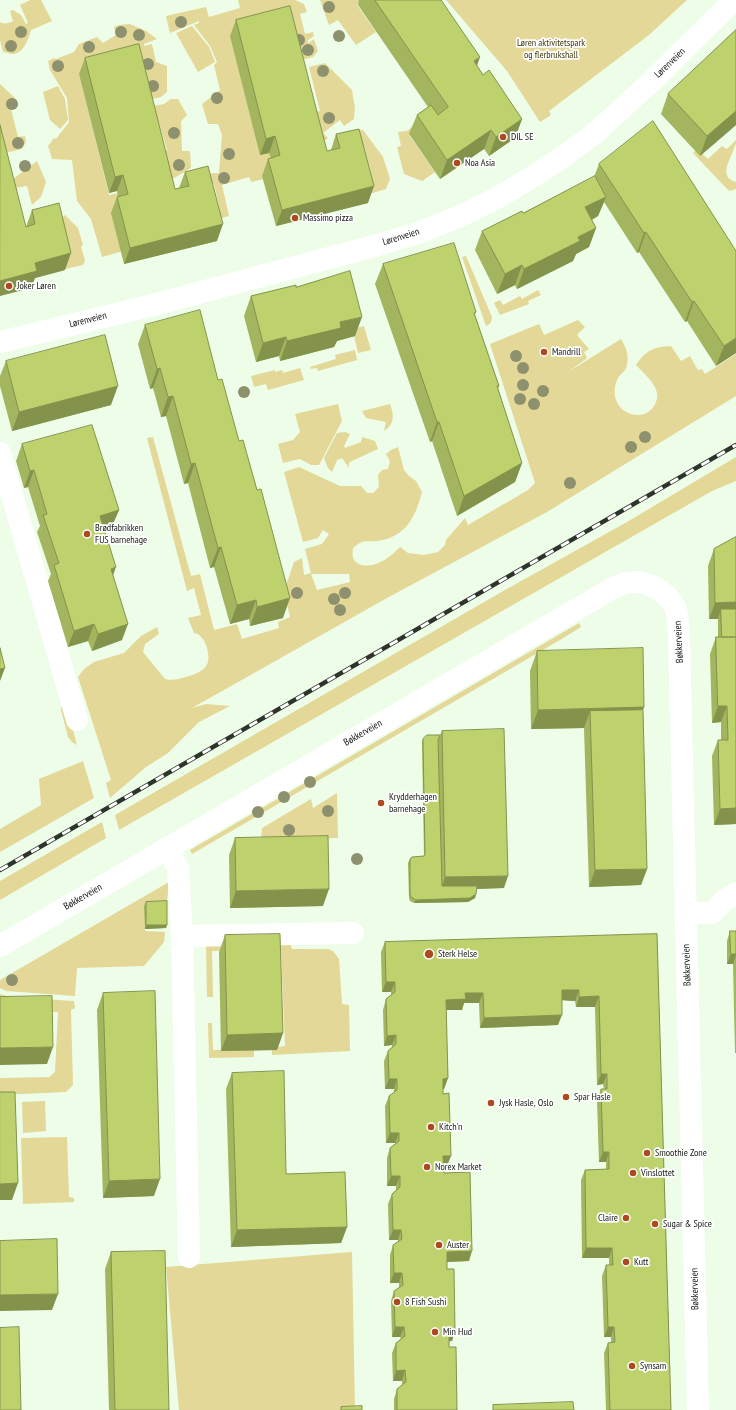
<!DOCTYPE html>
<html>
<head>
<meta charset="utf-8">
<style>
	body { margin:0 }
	canvas { display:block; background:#edfde8 }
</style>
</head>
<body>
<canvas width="736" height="1410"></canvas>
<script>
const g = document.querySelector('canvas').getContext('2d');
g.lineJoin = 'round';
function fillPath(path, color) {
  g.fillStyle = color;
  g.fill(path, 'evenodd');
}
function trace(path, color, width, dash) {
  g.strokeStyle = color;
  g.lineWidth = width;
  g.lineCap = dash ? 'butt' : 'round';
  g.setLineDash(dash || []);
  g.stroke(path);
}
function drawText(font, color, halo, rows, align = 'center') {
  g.font = font + ' "PT Sans Narrow",sans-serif';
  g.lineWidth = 3.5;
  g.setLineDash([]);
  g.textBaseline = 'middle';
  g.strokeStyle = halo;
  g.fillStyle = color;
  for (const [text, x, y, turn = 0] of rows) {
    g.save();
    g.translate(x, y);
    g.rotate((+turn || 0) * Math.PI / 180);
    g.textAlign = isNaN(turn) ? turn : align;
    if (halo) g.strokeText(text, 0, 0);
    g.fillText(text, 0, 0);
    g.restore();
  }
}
fillPath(new Path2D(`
	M30,0H41L52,21L31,30C29,38 23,54 13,54C10,54 6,52 3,52L0,40V22C4,25 9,23 13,21L10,11L13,10L21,15L26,24L28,23L20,5Z
	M238,0H295L304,4L307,12L300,14L305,34L313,32L314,36L307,41L309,43L314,39L318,51L313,57L294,62L270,152L275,172L264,179L251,182L249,177L222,185L229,216L214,220L212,212L220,210L214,184L181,189L180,186L199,174L219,173L222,135L218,124H208L202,104L220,90L214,65L217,62L210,46L194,25L199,23V21L170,33L166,16L206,7L209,17L240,8Z
	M320,0H364L357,5L376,32L356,45L338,20L329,25Z
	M446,0H687L649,35L549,111L551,115L540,122L507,71Z
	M130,24L146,31L157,39L144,44V46L152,44L156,62L167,66V92L161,97L144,101L79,73L109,195L118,193L122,213L123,251L102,257L91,219L77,201L72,160L52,159L48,146L54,138L56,139L69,122L67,98L50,70L48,61L54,58L56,59L74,52L79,44L97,37L103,43L116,35L114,27L119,25Z
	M192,26L209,47L215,62L198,72L176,33Z
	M325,63L352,90L355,108L354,119L344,126L340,120L323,133L328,138L315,148L307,115L320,111L309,67Z
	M0,84L15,98L18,107L11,109L18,137L25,136L26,142L22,149L0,154Z
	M58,86L65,99L68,120L60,129L50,120L43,92Z
	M171,99H178L187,115L181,121L182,151H190L191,168L164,184L157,154L167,150L154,106L164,104Z
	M420,120L422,125L409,135L435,172L422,181L404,174L397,147L401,146L398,132L407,131Z
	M354,130H363L383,157L390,179L386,189L366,195L361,175L371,172L364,146L331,152V149Z
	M736,140V144C734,147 733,152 731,156C727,165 721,178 736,182V189L730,191L727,189L693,153L697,149L708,159L722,146L727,149Z
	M37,161L46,182L41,197L32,205L27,186L15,188L13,179Z
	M65,215L78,228L83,245L81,247L85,260L83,265L65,269L54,225Z
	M466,256L492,317C492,321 490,325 486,326L462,257Z
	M538,290L541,295L528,301L529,304L500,315L494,303L500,300L503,305L520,296L522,299Z
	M344,291L357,328L364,326L371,350L358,353Z
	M578,320L585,327L577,335L589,349L584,352L587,358L568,372L621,339C626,347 629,355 627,365C626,372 619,374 617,380C610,397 619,415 639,415C645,415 651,411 654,406C665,390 646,376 636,365C646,350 654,347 671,346L681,361L690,356L698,370L702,369L705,374L736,354V396L547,512L387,598L192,708L206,704L230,706L199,722L168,753L146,767L110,798L106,783L111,780L78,677L84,669L94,662L124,653L141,636L157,627L159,634L145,644L143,652L165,679C173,681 178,679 186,677C199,673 211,669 208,653C207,645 204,639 198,634L194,633L188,618L201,615L194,588L187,591L147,438L153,437L191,576L200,574L214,630L237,624L242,639L279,628L278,622L290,617L284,591L294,562L302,558L304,575L311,573L305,549L322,544L329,534L323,530L318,538L303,542L284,472L299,467L340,486H361L367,493H373L379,487L378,475L382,470L388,469L390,461L386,454L391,450L398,447L404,470L409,476L416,481L422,492C416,516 406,537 378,541C365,542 363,539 353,548C352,555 352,561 359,564C373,570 390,558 400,547L408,553L424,555L438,552L445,545L446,540L465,518L468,525L528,490L535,483L490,344L539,324L544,335ZM311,574H349L350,582L317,590Z
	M355,350L357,360L318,371L317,368L311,369L310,367L336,359L335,355Z
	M300,368L304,380L268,390L266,384L254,387L251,376L275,370V372L282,370L283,373Z
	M338,404L342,421L319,465H311L300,459L283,463L278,444L293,440L300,432L295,414Z
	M390,404C394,415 395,424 384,431L386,422L366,418L362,411Z
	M345,432L350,434L344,446L345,448L361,442L362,437L375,441L378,449L352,461L349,463V468L342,458L337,460L332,472L328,468L324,458L337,433Z
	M736,457V481L712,491L119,830L115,815L505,590L627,522Z
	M579,623L581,627L560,640L192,854L190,850Z
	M66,705L77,745L72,742L68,737L61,710V707Z
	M83,761L94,798L0,852V829L41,805L39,779Z
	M337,793L338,838L261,840L262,828L311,799L313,808Z
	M102,822L106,838L0,900V881Z
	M169,882L167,902L145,904V931L165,932L164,942L144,966L77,968L75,996L6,991L0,988V980Z
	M290,942L292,949H328L333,951L339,959L342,1004L349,1005L350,1051L272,1055V1050H278V1047L285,1046L281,948L212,951L213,997H207L206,944Z
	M0,994L10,997L74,1001L75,1008L71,1010L73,1085L66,1092L0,1095V1078L49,1077L55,1072L58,1012L0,1014Z
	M208,1023H212L213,1050H254V1057L209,1058Z
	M45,1101L46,1131L23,1133L22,1102Z
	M67,1137L69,1197L74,1198V1202L23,1204L21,1138Z
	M352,1252L355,1410H179L166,1267Z`), '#e3d897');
trace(new Path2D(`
	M0,342L149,306L378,245L421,232L463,215L497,198L537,174L564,156L594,134L652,81L734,0
	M0,453L77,720
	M167,848L178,868L182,936L189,1257
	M685,913H712L725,900L736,893
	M182,936L353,933
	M0,946L589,602C600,596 611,588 622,584C642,577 665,589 675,607C679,616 678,628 679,638L698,1410`), '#fff', 22);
const rail = new Path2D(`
	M0,870L736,445`);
trace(rail, '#2e342b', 4.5);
trace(rail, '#fff', 3, [9]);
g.fillStyle = '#8e916e';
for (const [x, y] of [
	[329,7],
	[181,22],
	[21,32],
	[121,32],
	[139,35],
	[339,36],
	[299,40],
	[11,46],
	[89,47],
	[308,50],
	[148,64],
	[58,66],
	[323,71],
	[153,86],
	[217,98],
	[12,104],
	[329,118],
	[174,133],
	[18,143],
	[229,154],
	[179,165],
	[25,166],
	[224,178],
	[516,356],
	[523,368],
	[523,385],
	[543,391],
	[244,392],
	[520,399],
	[534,404],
	[645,437],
	[631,447],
	[570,483],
	[297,593],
	[345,593],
	[334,599],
	[340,610],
	[310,782],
	[284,797],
	[328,811],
	[258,812],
	[289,830],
	[357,859],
	[12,980]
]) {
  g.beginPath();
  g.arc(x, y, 6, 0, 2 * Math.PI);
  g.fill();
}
fillPath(new Path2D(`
	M359,0H441L477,66L483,75L522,119L515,138L489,156L484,149L440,179L409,134L417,115L428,107L358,5Z
	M236,20L327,151L331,150L336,134L368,203L276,226L262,176L268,159L271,158L269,153L260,155L230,36Z
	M736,30V125L700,156L661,114L668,94Z
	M85,58L175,189L179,188L185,172L217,241L124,264L111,213L117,197H118L117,191L109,193L79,74Z
	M599,164L736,353L716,366L687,321L685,322L639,252L637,253L604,202L598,216L592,220L596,228L589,247L576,254L573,261L517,289L515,285L497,294L475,250L482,231L523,213L594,177Z
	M32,210L65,270L35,278L31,288L26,227Z
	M383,264L476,312L475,315L499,386L498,389L522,463L515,482L457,516L432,441L430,442L375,284Z
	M296,287L355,336L337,341L334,347L280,361L279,356L256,362L244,316L251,296Z
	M145,325L218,380L283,618L250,626L249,619L230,624L214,567L210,568L188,483L184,484L166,416L161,417L153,388L150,389L138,344Z
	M6,361L111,405L12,431L0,386V376Z
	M22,444L119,510L112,526L104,529L113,575L122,640L92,651L88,641L68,647L48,581L51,574L37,532L40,526L28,487L24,488L16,461Z
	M736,537V824L714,825L712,756L718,740H721V722L712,723L710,654L716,637H718V619H709L708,566L714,549Z
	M537,651L644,707L643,710L647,869L641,885L589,887L584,728L531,729L530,671Z
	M442,731L504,888L476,889V894L475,898L468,902L414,903L410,901L409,898L408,863L410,859L424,856L422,742L423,739L440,735Z
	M235,838L323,906L230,908L229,855Z
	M146,902L166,928L145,929L144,906Z
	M730,931H736V1053H735L733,964H727V941Z
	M657,934L671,1410H606L604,1353L608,1343H611V1337H604L602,1276L606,1265H609V1258H582L581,1180L585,1170L606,1169V1162H599L597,1100L601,1089H604L603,1084L597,1085L595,1007H576L575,1001L562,1000L558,1025L480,1028L479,1003H464L462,1010H446L448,1078L444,1089H443L447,1166H444V1173L469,1261L447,1262V1269L455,1331L452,1341H449V1347L457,1410H394V1399L397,1389L402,1385V1381H393L392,1353L396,1343L401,1339L400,1337H392L391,1301L394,1291L399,1288V1283H390V1255L393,1245L398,1242V1240H389L388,1204L392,1194L396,1190V1186H387V1158L390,1148L395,1144V1143H386L385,1106L389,1096L394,1093V1089H385L384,1061L388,1051L392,1047V1045L384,1046L383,1010L386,999L391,995V992H382L381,952L385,942Z
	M225,935L283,1033L277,1050L221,1051L219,952Z
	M103,993L154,1196L103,1198L97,1010Z
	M232,1073L286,1174L347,1227L341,1243L231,1247L226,1089Z
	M111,1252L169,1410H109L105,1269Z`), '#a3b55e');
fillPath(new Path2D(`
	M480,57L473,77L474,61Z
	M736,111V125L700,156L707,136Z
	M522,119L515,138L489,156L496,137Z
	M491,130L484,149L440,179L447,160Z
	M275,136L269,153L260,155L266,139Z
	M123,175L117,191L109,193L115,177Z
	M374,186L368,203L276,226L282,210Z
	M606,197L598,216L578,227L585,207Z
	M223,224L217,241L124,264L130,248Z
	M596,228L589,247L576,254L573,261L517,289L524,269L578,237Z
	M646,232L639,252L637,253L644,233Z
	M71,253L65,270L35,278L31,288L0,296V281L35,263Z
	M522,265L515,285L497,294L505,274Z
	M694,301L687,321L685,322L692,302Z
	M362,317L355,336L337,341L334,347L280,361L287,341L340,322Z
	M286,337L279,356L256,362L263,343Z
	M736,338V353L716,366L724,346Z
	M160,368L153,388L150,389L157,369Z
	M118,386L111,405L12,431L19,412Z
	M173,396L166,416L161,417L168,397Z
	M437,422H439L432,441L430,442Z
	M195,463L188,483L184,484L191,464Z
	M522,463L515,482L457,516L464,496Z
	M34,470L28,487L24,488L30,471Z
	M119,510L112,526L93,532L100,516Z
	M221,547L214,567L210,568L218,548Z
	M116,567L110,584L111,569Z
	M290,598L283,618L250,626L257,607Z
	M256,600L249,619L230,624L237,605Z
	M736,602V619L721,609L718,619H709L715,603Z
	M94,624L88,641L68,647L74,631Z
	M128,624L122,640L92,651L98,634Z
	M5,668L0,681V669Z
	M718,706H727L721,722L712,723Z
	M644,707L637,726L590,711L584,728L531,729L538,710Z
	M736,808V824L714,825L720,809Z
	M647,869L641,885L589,887L595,870Z
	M508,876L504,888L441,890L445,877Z
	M329,889L323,906L230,908L236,891Z
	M476,894L475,898L468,902L414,903L416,900Z
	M146,925H167L166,928L145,929Z
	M731,954H736V955L733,964H727Z
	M386,982H395L391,992H382Z
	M562,990H579L575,1001L558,1000Z
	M465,993H483L479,1003H464L462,1010H443L446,1000Z
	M599,996L595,1007H576L579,997Z
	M562,1015L558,1025L480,1028L484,1018Z
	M283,1033L277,1050L221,1051L227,1035Z
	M396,1035L392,1045L384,1046L387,1036Z
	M53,1047L47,1064L0,1065V1048Z
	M601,1074H607L603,1084L597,1085Z
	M448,1078L444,1089H439L443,1079Z
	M389,1079H397L394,1089H385Z
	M390,1133H399L395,1143H386Z
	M603,1152H609L606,1162H599Z
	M443,1156H451L447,1166H440Z
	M391,1176H400L396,1186H387Z
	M160,1179L154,1196L103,1198L109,1181Z
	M18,1183L12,1200H0V1184Z
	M347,1227L341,1243L231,1247L237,1230Z
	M393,1230H401L398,1240H389Z
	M586,1248H612L609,1258H582Z
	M472,1251L469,1261L443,1262L447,1252Z
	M394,1273H402L399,1283H390Z
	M58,1294L52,1310L0,1311V1295Z
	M395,1327H404L400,1337H392Z
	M608,1327H614L611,1337H604Z
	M449,1331H455L452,1341L445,1342Z
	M405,1370L402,1381H393L396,1371Z`), '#84934c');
const building = new Path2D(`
	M375,0H441L480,57L474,61L483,75L489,70L522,119L496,137L491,130L447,160L417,115L431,105L438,115L448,107Z
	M290,6L327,151L340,148L336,134L359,129L374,186L282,210L268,159L280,155L275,136L266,139L236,20Z
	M736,30V111L707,136L668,94Z
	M139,44L175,189L189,186L185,172L208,166L223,224L130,248L117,197L128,194L123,175L115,177L85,58Z
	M653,121L736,251V338L724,346L694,301L692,302L646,232L644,233L599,164Z
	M0,125L26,227L35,224L32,210L59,203L71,253L35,263L37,271L0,281Z
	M595,176L606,197L585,207L596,228L578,237L580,241L524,269L522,265L505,274L482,231L522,211L523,213Z
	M454,243L476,312L474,313L499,386H497L522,463L464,496L439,422H437L383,264Z
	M350,271L362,317L340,322L341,328L287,341L286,337L263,343L251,296L296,285V287Z
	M200,310L218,380L222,379L239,441L243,440L257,490L261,489L290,598L257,607L256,600L237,605L221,547L218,548L195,463L191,464L173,396L168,397L160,368L157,369L145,325Z
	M105,335L118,386L19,412L6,361Z
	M92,425L119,510L100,516L116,567L111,569L128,624L98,634L94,624L74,631L54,565L59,563L43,515L47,514L34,470L30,471L22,444Z
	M736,537V602L715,603L714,549Z
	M721,609H736V637H722Z
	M716,637H736V808L720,809L718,740H728L727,706H718Z
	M0,648L5,668L0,669Z
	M643,648L644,707L538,710L537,651Z
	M643,710L647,869L595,870L590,711Z
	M504,729L508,876L445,877L442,731Z
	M427,735H440L438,740L442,886H477L476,894L470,898L416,900L411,897L410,894V859L412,857L424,856L425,854L423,742V739Z
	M328,836L329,889L236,891L235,838Z
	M167,901V925H146V902Z
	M730,931H736V954H731Z
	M280,934L283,1033L227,1035L225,935Z
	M657,934L671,1410H610L608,1343L615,1342L614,1327H608L606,1265H613L612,1248H586L585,1170L609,1169V1152H603L601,1089H607V1074H601L599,996L579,997V990H562V1015L484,1018L483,993H465L466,999L446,1000L448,1078L443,1079V1094L449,1093L451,1156H443L444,1173L470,1172L472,1251L447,1252V1269H454L455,1331H449V1347H456L457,1410H397V1389L406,1382L405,1370L396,1371V1343L405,1336L404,1327H395L394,1291L403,1285L402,1273H394L393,1245L402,1239L401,1230H393L392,1194L400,1187V1176H391L390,1148L399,1141V1133H390L389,1096L397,1090V1079H389L388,1051L396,1044V1035L387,1036L386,999L395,992V982H386L385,942Z
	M155,991L160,1179L109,1181L103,993Z
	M52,996L53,1047L0,1048V997Z
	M284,1071L286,1174L345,1172L347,1227L237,1230L232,1073Z
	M0,1092H15L18,1183L0,1184Z
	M57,1239L58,1294L0,1295V1241Z
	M165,1251L169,1410H115L111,1252Z
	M19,1327L21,1410H0V1328Z
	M573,1402L574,1410H493V1405Z
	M362,1406V1410H341V1407Z`);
fillPath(building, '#bdd26d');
trace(building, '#84934c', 1);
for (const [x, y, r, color] of [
	[503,137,4,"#ae481e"],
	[457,163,4,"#ae481e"],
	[295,218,4,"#ae481e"],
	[9,286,4,"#ae481e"],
	[544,352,4,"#ae481e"],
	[87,534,4,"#ae481e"],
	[381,803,4,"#ae481e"],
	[429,954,5,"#ae481e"],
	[566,1097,4,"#ae481e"],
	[491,1103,4,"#ae481e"],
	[431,1127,4,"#ae481e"],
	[647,1153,4,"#ae481e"],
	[427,1167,4,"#ae481e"],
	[633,1173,4,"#ae481e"],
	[626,1218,4,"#ae481e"],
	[655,1224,4,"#ae481e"],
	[439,1245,4,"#ae481e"],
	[626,1262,4,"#ae481e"],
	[397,1302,4,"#ae481e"],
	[435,1332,4,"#ae481e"],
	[632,1366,4,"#ae481e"]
]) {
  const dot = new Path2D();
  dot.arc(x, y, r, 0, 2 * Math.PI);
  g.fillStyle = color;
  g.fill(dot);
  trace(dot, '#fff', 1.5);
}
drawText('10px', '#41390a', '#fff', [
	["Løren aktivitetspark",551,43],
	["og flerbrukshall",551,55]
]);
drawText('10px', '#141912', '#fff', [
	["Lørenveien",670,63,-44],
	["Lørenveien",401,237,-17],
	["Lørenveien",88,320,-14],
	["Bøkkerveien",679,642,-93],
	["Bøkkerveien",363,733,-30],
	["Bøkkerveien",83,897,-30],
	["Bøkkerveien",687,965,-92],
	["Bøkkerveien",695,1289,-91]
]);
drawText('10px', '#141912', '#fff', [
	["DIL SE",511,137],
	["Noa Asia",465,163],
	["Massimo pizza",303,218],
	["Joker Løren",17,286],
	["Mandrill",552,352],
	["Brødfabrikken",95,528],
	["FUS barnehage",95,540],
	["Krydderhagen",389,797],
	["barnehage",389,809],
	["Sterk Helse",438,954],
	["Spar Hasle",574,1097],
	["Jysk Hasle, Oslo",499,1103],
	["Kitch'n",439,1127],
	["Smoothie Zone",655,1153],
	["Norex Market",435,1167],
	["Vinslottet",641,1173],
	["Claire",618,1218,"right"],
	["Sugar & Spice",663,1224],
	["Auster",447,1245],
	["Kutt",634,1262],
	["8 Fish Sushi",405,1302],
	["Min Hud",443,1332],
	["Synsam",640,1366]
], 'left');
</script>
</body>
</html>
